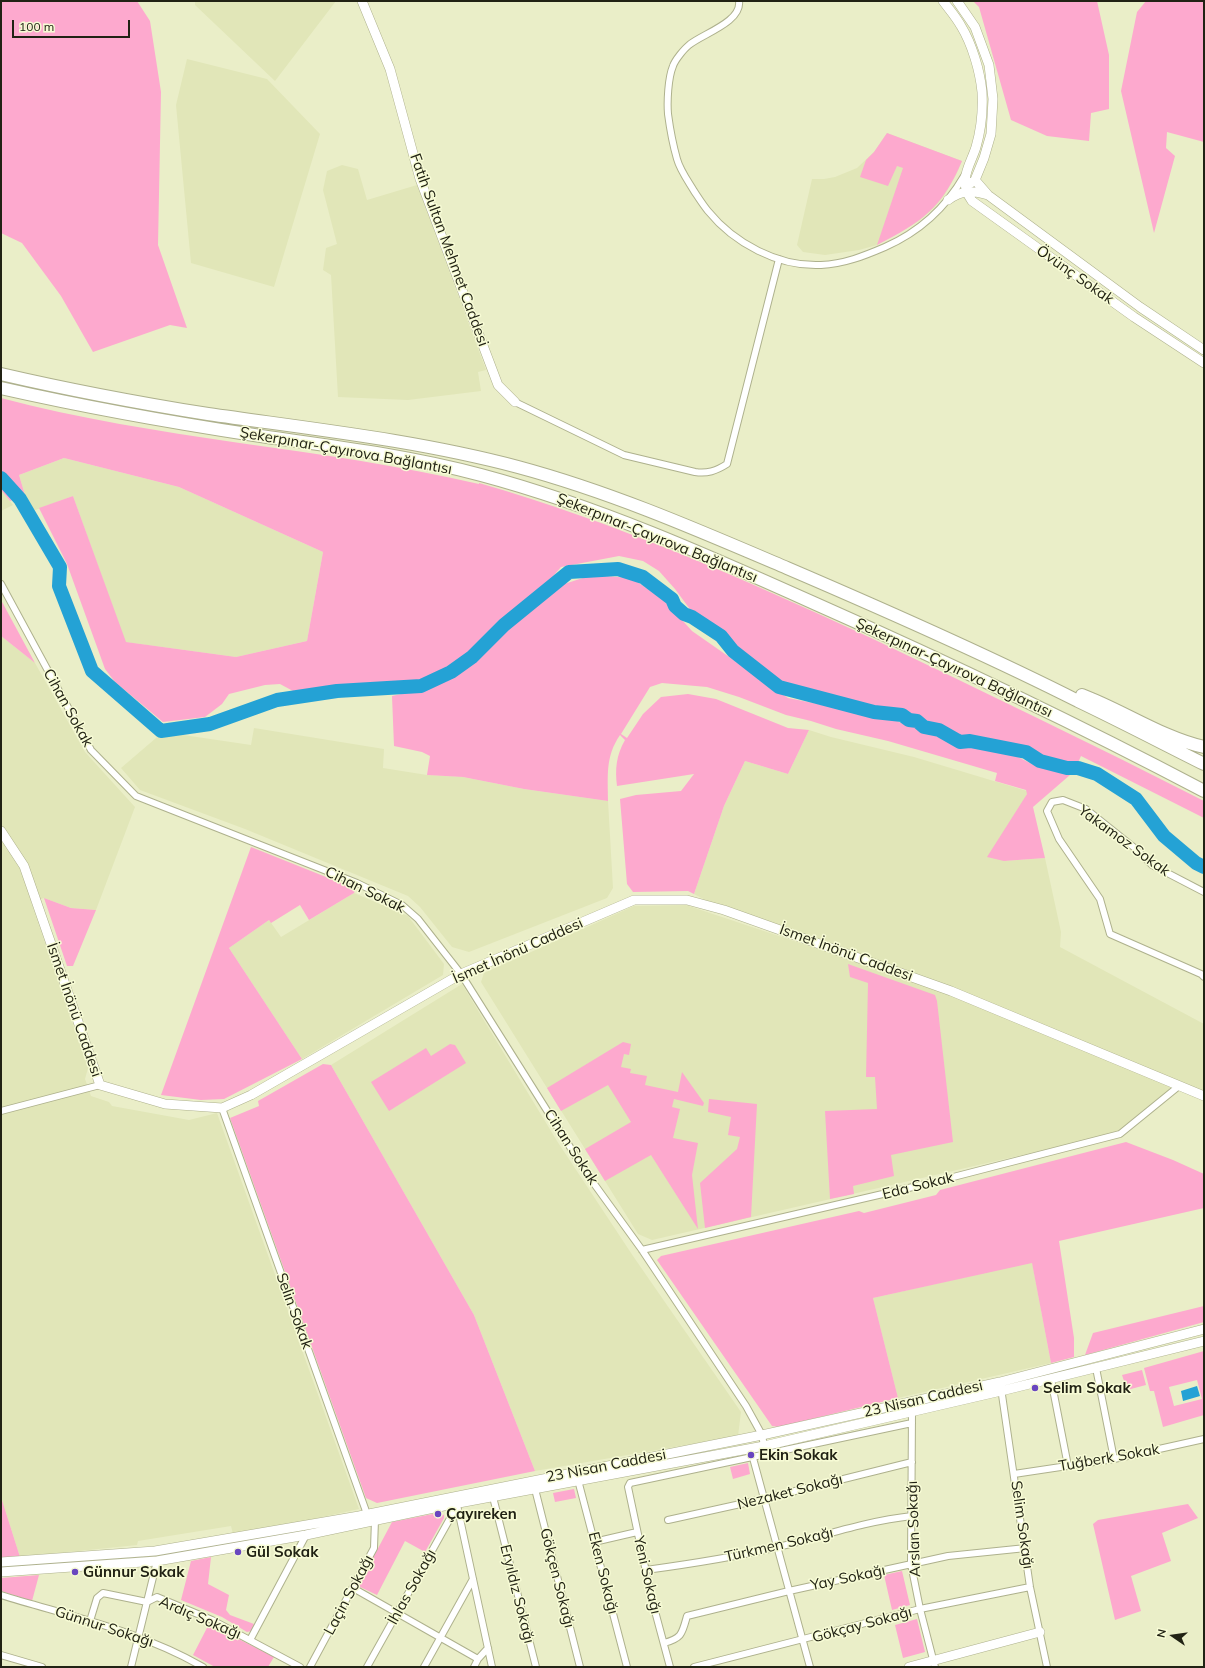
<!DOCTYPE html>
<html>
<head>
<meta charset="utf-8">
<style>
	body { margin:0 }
	#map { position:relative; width:1205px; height:1668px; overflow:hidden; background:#eaeec8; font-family:Mulish,sans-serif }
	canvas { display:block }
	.frame { position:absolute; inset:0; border:2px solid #212214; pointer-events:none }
	.north { position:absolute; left:1153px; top:1616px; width:40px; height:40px; -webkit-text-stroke:3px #f7fbd5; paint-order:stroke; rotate:283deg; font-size:11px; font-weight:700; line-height:16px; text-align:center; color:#212214 }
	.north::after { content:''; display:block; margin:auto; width:14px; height:18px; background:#212214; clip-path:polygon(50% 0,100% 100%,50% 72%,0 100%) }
	.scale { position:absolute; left:12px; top:20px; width:118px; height:18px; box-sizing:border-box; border:2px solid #212214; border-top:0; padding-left:5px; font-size:12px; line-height:14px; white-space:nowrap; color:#212214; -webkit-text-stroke:3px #f7fbd5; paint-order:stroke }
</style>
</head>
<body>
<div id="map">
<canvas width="1205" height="1668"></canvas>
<div class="frame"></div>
<div class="north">N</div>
<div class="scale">100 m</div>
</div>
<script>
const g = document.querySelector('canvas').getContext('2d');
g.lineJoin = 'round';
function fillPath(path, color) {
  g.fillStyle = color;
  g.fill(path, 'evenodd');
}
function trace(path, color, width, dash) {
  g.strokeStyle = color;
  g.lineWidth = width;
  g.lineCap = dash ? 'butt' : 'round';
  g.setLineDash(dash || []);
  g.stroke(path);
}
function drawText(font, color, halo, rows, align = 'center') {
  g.font = font + ' Mulish,sans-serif';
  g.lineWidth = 3;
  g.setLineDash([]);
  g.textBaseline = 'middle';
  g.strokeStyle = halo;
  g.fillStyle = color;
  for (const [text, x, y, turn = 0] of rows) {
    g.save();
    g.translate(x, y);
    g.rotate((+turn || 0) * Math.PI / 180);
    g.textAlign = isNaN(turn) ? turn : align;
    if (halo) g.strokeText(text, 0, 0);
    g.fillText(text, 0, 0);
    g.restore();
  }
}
fillPath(new Path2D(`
	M195,1H336L275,81L195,5Z
	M187,59L267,79L320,134L274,287L191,263L176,105Z
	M887,133L962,161L956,175L944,196L934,208L919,221L877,245L859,250L825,255L803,252L797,245L812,179H824L835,177L857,168L874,152Z
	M342,165L358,169L367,200L417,185L486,370L478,372L481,391L408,400L338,397L331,275L323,270L326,248L337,244L323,190L327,171Z
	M64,458L179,487L323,552L307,641L236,657L125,642L73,496L30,512L19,475Z
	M1,490L13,505L1,511Z
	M1,636L35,663L85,752L135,807L96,910L71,908L44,898L31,902L88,1068L85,1079L91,1096L109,1102L112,1106L189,1120L217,1113L359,1509L263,1530L233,1534L231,1526L138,1541L137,1545L20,1557L1,1497Z
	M254,728L384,749L383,768L427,775L463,777L524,789L608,801L613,888L607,898L469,952L452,947L420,907L408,896L245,829L140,790L121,768L163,732L251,745Z
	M809,730L831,737L914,757L1027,791V794L1004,861L1045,858L1061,932L1060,947L1204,1024V1097L1178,1087L1118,1133L652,1240L638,1234L481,982L484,973L634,906L686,905L854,961L724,910L694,894L724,806L745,761L788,774Z
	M354,893L408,916L444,964L443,975L302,1059L229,948L269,920L281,937Z
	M462,984L557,1141L633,1256L741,1412L738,1436L535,1471L474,1315L331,1065Z
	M1032,1262L1051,1363L898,1398L873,1298Z`), '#e1e6b8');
fillPath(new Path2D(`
	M1,1H137L150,21L161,92L158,245L187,328L170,325L93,352L61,296L22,243L1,233Z
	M973,1H1097L1109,55V109L1091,113L1089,141L1047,136L1011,120L979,7Z
	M1146,1H1204V142L1167,132L1166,148L1175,156L1154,233L1121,91L1137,12Z
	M887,133L962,161C942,208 922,222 877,245L903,168L897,166L888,186L860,177L866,160L874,152Z
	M1,398C158,440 321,447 479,484V483C615,522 744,579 871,638C983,691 1094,745 1204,801V818L1081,756L1076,767L1048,760L1023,748L1004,743L961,737L919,717H911L903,712L860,706L832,697L783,686L778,679L752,658L737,649L724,635L701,620L692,612L675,589L659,571L643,561L619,556L561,567L544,587L479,644L473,652L450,669L417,683L354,685L293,691L280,684L265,685L229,694L222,704L205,717L163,722L115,682L105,669L67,564L39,508L73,496L126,642L236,657L307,641L323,552L179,487L64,458L19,475L25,495L10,501L1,490Z
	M592,575L631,578L662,598L692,631L788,698L893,719L901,723L913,725L959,745L1012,754L1034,765L1070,775L1033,807L1045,858L1004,861L987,857L1027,794L1026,790L995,781L997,773L888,741L836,729L811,721L786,715L739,697L707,687L662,683L650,687L621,734L627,738L643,714L661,697L688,694L716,699L788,728L809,730L788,774L745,761L724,806L694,894L688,891L633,892L627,884L620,799L636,795L681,791L694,774L617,786C615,769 616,756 625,740L620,735C605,757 608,776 608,801L524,789L463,777L427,775L430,756L422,752L394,746L392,696L429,688L477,660L503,630L555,587Z
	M1,600L35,663L1,636Z
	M251,847L356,889L354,893L309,920L300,905L271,923L269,920L229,948L302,1059L224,1099L201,1100L161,1095Z
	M44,898L71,908L96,910L73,966H67Z
	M848,964L935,995L937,1001L953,1142L891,1155L894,1176L853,1186L854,1194L830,1199L825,1111L877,1109L875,1077H866L868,983L850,977Z
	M623,1042L631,1044L629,1055L624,1054L621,1067L631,1069L630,1073L647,1076L645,1085L678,1092L682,1072L704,1103L703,1106L674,1099L672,1107L680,1109L673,1138L698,1143L692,1175L698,1229L651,1155L605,1181L585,1149L631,1122L608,1085L561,1111L547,1088Z
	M450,1044L455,1045L466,1063L389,1111L371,1082L426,1048L431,1056Z
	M323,1064L331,1065L474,1315L535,1471L377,1503L366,1498L230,1118L259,1106L258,1101Z
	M709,1099L757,1104L751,1217L705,1228L700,1183L737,1149L740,1137L728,1135L731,1117L708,1112Z
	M1126,1142L1173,1160L1204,1174V1208L1059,1241L1074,1338V1357L1051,1363L1032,1263L873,1298L898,1398L779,1427L772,1426L657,1260L661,1256L859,1211L864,1213L936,1195L940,1190Z
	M1204,1306V1322L1085,1355L1093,1333Z
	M1204,1351L1203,1370L1204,1415L1163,1427L1154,1391H1150L1144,1368ZM1197,1380L1202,1399L1174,1406L1169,1387Z
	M1142,1370L1146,1385L1127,1390L1122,1375Z
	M748,1463L750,1474L733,1479L730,1467Z
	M574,1489L576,1498L555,1502L553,1493Z
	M1,1497L20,1557L1,1558Z
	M1188,1504L1198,1518L1162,1533L1171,1561L1131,1576L1141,1611L1115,1620L1093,1524L1098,1520Z
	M438,1513L444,1515V1518L425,1552L405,1541L377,1595L358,1586L392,1522Z
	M211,1557L208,1584L229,1595L226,1610L230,1615L254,1624L251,1631L247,1632L222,1617L181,1600L191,1561Z
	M902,1571L910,1605L892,1610L884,1575Z
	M39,1575L32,1601L1,1591V1578Z
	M917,1619L925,1652L903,1658L895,1625Z
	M209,1624L274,1657L268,1667H215L193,1655Z`), '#fda9ce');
fillPath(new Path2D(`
	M1197,1386L1200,1396L1183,1401L1181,1391Z`), '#24a2d5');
trace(new Path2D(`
	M1,478L20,499L60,567L59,586L92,671L161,731L210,724L277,700L337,691L421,686L451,672L472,657L504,625L569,572L618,569L643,577L672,599L675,606L684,614L692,617L721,636L733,651L779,687L874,712L902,715L909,720L917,721L924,727L939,730L960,742L970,741L1026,752L1040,761L1067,768H1078L1097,774L1136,799L1164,836L1196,863L1204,867`), '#24a2d5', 14);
const street = new Path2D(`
	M739,1C742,22 702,34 689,45C684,49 675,60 673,66C668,78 667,102 668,114C670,129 673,145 677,159C680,170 688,181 694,191C698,197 703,205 708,211C734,243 778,267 821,265C844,264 864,256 885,247C919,232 945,209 964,176
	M515,402L624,455L695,472C707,474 716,471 727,464L779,259
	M1,584L91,750L136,796L357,883L402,905L418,919L461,974L587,1174L642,1250L746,1406L762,1435L764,1446
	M1204,892L1152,865L1136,849L1086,809L1063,800L1052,802L1047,811L1059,839L1100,899L1110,934L1201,974L1204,977
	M222,1108L367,1514
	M1,1111L100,1085
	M642,1250L930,1183L1120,1134L1179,1086
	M1096,1368L1114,1459
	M1051,1379L1068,1466
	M1001,1388L1030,1587L1047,1667
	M912,1412L911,1564L920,1609L935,1667
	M753,1458L810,1667
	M1014,1474L1114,1459L1204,1439
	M578,1480L627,1667
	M535,1489L580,1667
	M493,1497L536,1667
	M457,1505L492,1667
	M668,1520L763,1499L912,1462
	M594,1542L637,1532
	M646,1570C690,1564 735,1557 778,1547C823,1536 866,1521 912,1516
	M353,1588L478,1659
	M1,1595C69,1616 141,1631 203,1667
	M90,1621L97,1598L103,1593L147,1602L157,1597L212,1620L300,1667
	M250,1640L306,1535
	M664,1643C682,1638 682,1634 687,1616L789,1591L948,1556L1026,1548
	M1,1655L42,1667
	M131,1667L157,1561
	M310,1667L374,1548L375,1520
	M367,1667L457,1506
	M424,1667L473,1579
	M474,1667L478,1659L488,1648
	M670,1667L652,1600L628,1487L630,1483L912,1423
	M694,1667L920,1609L1030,1587`);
const secondary = new Path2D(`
	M362,1L390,69L420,179L498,385L515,402
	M943,1C949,9 956,17 961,26C972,44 980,71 982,92C983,110 981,130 976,147C970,166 957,181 972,201L1134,317L1204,363
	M957,1L975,27L989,65L993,99L991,134L984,158L975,180L971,183
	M975,180L988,195L1140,307L1204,350
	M948,200C962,190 972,190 988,195
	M1,831L24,866L100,1085L165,1104L222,1108L251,1095L461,974L634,900H687L724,910L951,991L1204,1096
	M1,1562L155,1551L359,1516L762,1435L1000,1382L1204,1329
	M1,1572L157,1561L306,1535L448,1505L764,1446L1001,1391L1204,1341
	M909,1667L1040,1632`);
const highway = new Path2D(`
	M1,374C70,390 139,403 208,414C312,429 416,440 518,467C611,492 698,530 787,568C885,610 983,653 1078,701C1120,721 1162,743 1204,764
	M1,388C85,407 169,422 254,435C330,446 407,455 481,475C597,506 707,555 816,604C947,662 1077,724 1204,791
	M1082,695C1122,710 1163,738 1204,747`);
trace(street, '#aeb18d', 8);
trace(secondary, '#aeb18d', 10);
trace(highway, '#aeb18d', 14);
trace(street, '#fff', 6);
trace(secondary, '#fff', 9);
trace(highway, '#fff', 12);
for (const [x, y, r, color] of [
	[1035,1388,4,"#6946bf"],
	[751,1455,4,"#6946bf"],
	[438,1514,4,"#6946bf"],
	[238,1552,4,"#6946bf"],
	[75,1572,4,"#6946bf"]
]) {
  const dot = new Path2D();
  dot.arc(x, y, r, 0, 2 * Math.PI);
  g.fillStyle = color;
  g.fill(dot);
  trace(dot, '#f7fbd5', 1.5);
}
drawText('15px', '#212214', '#f7fbd5', [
	["Fatih Sultan Mehmet Caddesi",449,250,70],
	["Övünç Sokak",1075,275,35],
	["Şekerpınar-Çayırova Bağlantısı",346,451,10],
	["Şekerpınar-Çayırova Bağlantısı",657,538,22],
	["Şekerpınar-Çayırova Bağlantısı",954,668,25],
	["Cihan Sokak",68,708,61],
	["Yakamoz Sokak",1124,841,36],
	["Cihan Sokak",365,890,26],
	["İsmet İnönü Caddesi",518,951,-24],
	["İsmet İnönü Caddesi",846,953,20],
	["İsmet İnönü Caddesi",74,1010,71],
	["Cihan Sokak",571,1147,57],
	["Eda Sokak",918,1186,-14],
	["Selin Sokak",294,1311,70],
	["23 Nisan Caddesi",923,1399,-13],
	["Tuğberk Sokak",1109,1458,-10],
	["23 Nisan Caddesi",606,1466,-11],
	["Nezaket Sokağı",790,1492,-14],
	["Selim Sokağı",1022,1525,82],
	["Arslan Sokağı",914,1529,-92],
	["Türkmen Sokağı",779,1545,-13],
	["Eken Sokağı",603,1573,76],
	["Yeni Sokağı",647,1575,77],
	["Gökçen Sokağı",557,1578,76],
	["Yay Sokağı",848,1578,-12],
	["İhlas Sokağı",412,1587,-61],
	["Eryıldız Sokağı",517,1594,76],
	["Laçin Sokağı",349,1595,-62],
	["Ardıç Sokağı",200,1618,23],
	["Gökçay Sokağı",862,1625,-15],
	["Günnur Sokağı",104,1627,18]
]);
drawText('bold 15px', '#212214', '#f7fbd5', [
	["Selim Sokak",1043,1388],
	["Ekin Sokak",759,1455],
	["Çayıreken",446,1514],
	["Gül Sokak",246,1552],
	["Günnur Sokak",83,1572]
], 'left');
</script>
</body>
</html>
